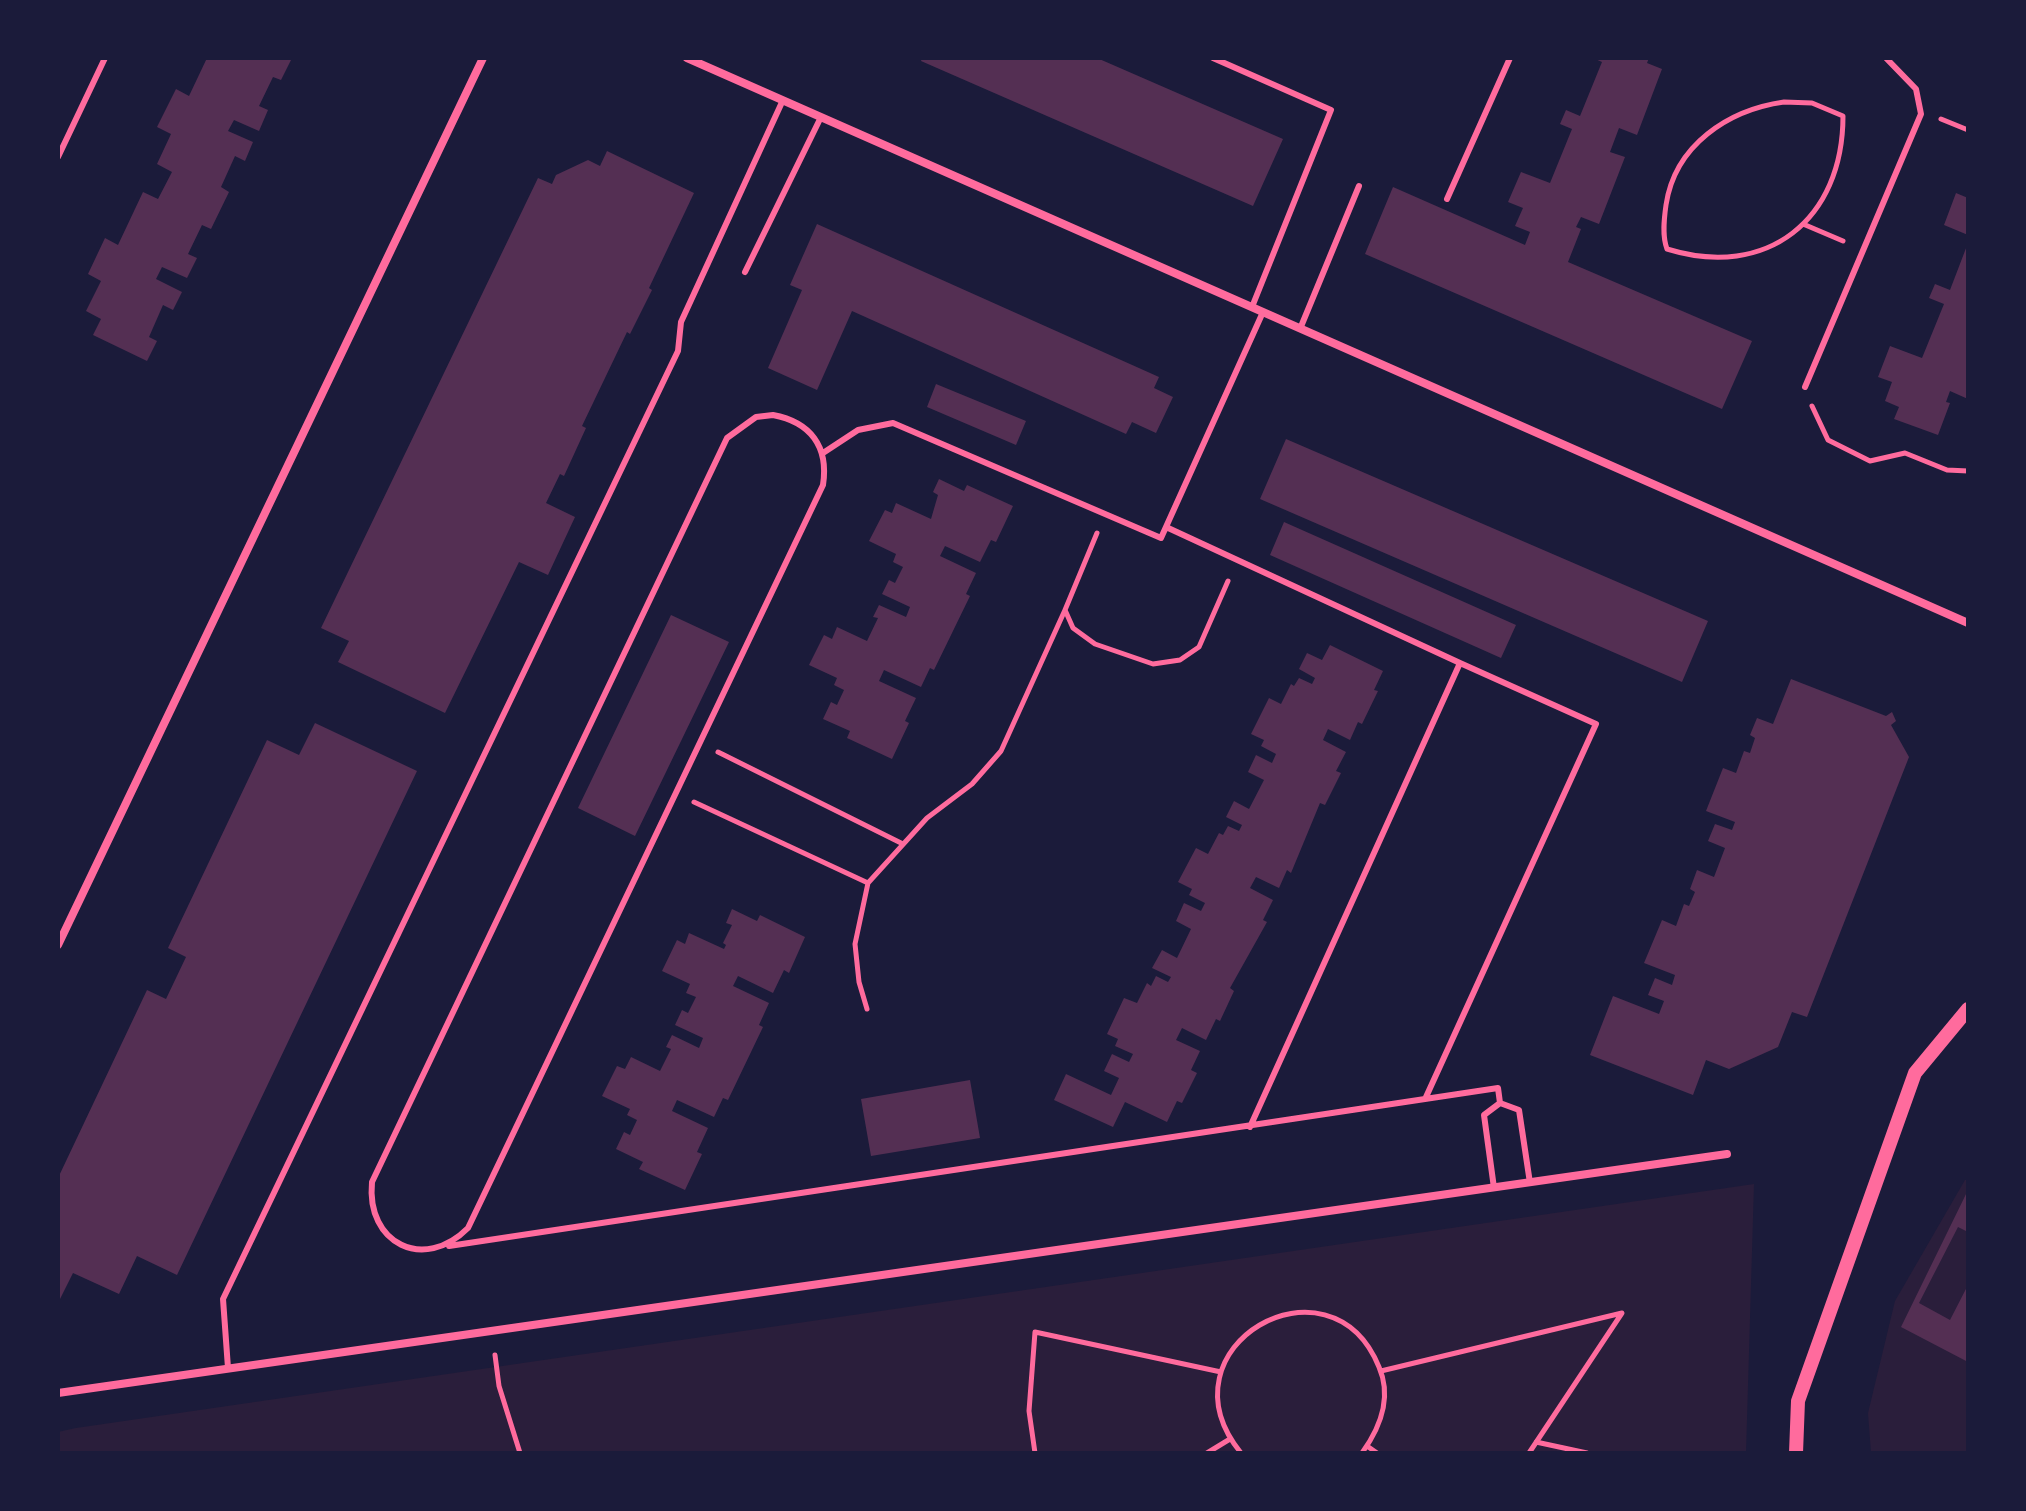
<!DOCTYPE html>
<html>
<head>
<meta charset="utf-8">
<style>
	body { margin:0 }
	#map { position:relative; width:2026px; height:1511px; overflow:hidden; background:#1b1b3a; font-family:Arial,sans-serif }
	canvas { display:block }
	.frame { position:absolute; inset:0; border:60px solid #1b1b3a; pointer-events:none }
</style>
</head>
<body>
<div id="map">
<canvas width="2026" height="1511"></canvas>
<div class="frame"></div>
</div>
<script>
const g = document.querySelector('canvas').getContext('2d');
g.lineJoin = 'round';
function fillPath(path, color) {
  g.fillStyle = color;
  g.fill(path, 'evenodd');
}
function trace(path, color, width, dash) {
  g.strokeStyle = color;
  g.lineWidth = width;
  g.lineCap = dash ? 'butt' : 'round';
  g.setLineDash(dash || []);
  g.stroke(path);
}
fillPath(new Path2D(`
	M1965,1180H1968V1453H1871L1868,1413L1895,1301Z
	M1754,1184L1746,1453H58V1432L76,1428Z`), '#2a1e3b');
fillPath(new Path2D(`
	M207,58L291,60L281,80L273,77L259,106L268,110L259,131L234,120L228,131L253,142L245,161L235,156L221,187L229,192L211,229L202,225L188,254L197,258L187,278L162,267L156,279L182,292L173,310L163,305L149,337L157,341L147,361L93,335L101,319L86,311L101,281L88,274L105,238L118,245L143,192L158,199L172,172L157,164L171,134L157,127L176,89L189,96Z
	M922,58H1097L1283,139L1253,206L921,61Z
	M1593,58H1649L1647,63L1662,69L1637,135L1619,128L1610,152L1625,157L1599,224L1581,217L1576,227L1581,229L1568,262L1752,341L1722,409L1365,254L1393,187L1525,245L1530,232L1515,226L1523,208L1508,202L1521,172L1550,183L1572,129L1560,124L1566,110L1580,116L1602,62Z
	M607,151L694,193L649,288L652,290L630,334L627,332L582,426L586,428L564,476L560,474L546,503L575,517L548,575L519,562L445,713L338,662L349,641L321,628L538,178L552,184L556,175L588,160L600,166Z
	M1956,193L1968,198V235L1944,225Z
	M817,224L1159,377L1154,388L1173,397L1156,433L1132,422L1126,434L852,311L817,390L768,368L802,290L790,285Z
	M1968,243V399L1950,391L1946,402L1950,403L1938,435L1894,419L1899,407L1885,401L1892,382L1878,377L1890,346L1922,358L1944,304L1929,298L1935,284L1950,290Z
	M936,384L1026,421L1016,445L927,407Z
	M1286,439L1708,621L1682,682L1260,499Z
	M939,479L964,491L967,485L1013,506L996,542L991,540L980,562L945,546L940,556L976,573L966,594L970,596L934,670L930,668L921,687L884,670L879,681L916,698L905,721L909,723L892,759L847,738L850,731L823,719L831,702L837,705L844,690L834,685L837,678L809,665L824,635L832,639L837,627L867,641L878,618L873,617L879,605L906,617L910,607L882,594L889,580L895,583L903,567L893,562L896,554L869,541L885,510L892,513L896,503L931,519L938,495L933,492Z
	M1284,522L1516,625L1501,658L1270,555Z
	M671,615L729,642L635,836L578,808Z
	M1330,645L1383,671L1374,690L1378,691L1362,724L1358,722L1350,740L1328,729L1323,740L1346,752L1336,771L1341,773L1325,805L1320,803L1291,873L1287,870L1279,888L1256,877L1250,888L1273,900L1263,920L1267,922L1230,988L1234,991L1220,1021L1216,1019L1206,1040L1182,1028L1176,1040L1200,1051L1191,1070L1197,1073L1182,1103L1177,1101L1167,1122L1125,1102L1113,1127L1054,1100L1066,1074L1111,1095L1119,1078L1104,1071L1112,1054L1129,1062L1133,1054L1115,1046L1118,1039L1107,1034L1124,998L1137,1003L1147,983L1151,986L1156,976L1168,982L1171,977L1152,968L1162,950L1177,958L1191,929L1176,921L1184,903L1201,911L1205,903L1189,895L1192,889L1178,882L1196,848L1208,854L1219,833L1223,835L1228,826L1239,831L1242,825L1226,817L1234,801L1249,809L1264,780L1248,772L1256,755L1272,763L1276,754L1261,746L1264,740L1251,734L1269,698L1281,704L1291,684L1294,686L1299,678L1312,684L1315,678L1299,669L1307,653L1322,660Z
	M1791,679L1886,716L1892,712L1896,721L1891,725L1909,757L1807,1017L1792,1012L1778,1047L1729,1069L1706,1060L1693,1095L1590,1055L1613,996L1659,1014L1664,1001L1648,995L1655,978L1672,985L1675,975L1644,963L1662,920L1676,926L1684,904L1689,906L1695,892L1690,889L1697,870L1714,877L1725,848L1708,841L1715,824L1732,830L1735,822L1706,811L1723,768L1736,773L1744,751L1750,753L1755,738L1750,735L1757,718L1773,724Z
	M315,723L417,771L177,1275L137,1256L119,1294L73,1273L58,1303V1178L147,990L166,999L186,957L168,948L267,740L299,755Z
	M732,909L757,921L760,915L805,937L789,973L784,970L773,993L738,976L733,986L769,1003L759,1025L763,1027L728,1100L723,1098L714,1117L677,1100L672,1111L708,1128L697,1152L702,1154L685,1190L639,1169L643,1162L616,1149L624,1132L630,1135L637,1120L627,1115L630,1109L602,1096L617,1066L625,1069L631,1057L660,1071L671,1049L666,1047L672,1035L699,1048L703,1038L675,1025L682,1010L688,1013L696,997L686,993L690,984L662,971L677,940L685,944L689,933L724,949L726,945L723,943L732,925L726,923Z
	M970,1080L980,1138L871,1156L861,1099Z
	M1968,1190V1232L1958,1227L1919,1303L1950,1320L1968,1285V1362L1901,1327Z`), '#542f53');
trace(new Path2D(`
	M1784,102L1812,103L1843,116C1843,220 1767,280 1667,249C1662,236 1664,219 1666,205C1675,145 1728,110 1784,102Z
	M1941,119L1968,130
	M1803,224L1843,241
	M1812,406L1828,440L1870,461L1905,453L1947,470L1968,471
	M1097,533L1065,610L1073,628L1095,644L1153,664L1180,660L1199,647L1228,581
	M718,752L903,844
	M694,802L868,883
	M867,1009L859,982L855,944L868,883L927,818L972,784L1001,751L1065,610
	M495,1355L499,1386L520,1453
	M1381,1371L1622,1313L1529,1453
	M1536,1442L1587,1453
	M1367,1446L1377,1453
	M1035,1453L1029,1411L1035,1332L1221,1372
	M1207,1453L1230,1439
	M1241,1453C1155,1347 1330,1247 1379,1367C1392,1397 1380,1428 1362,1453`), '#ff6b9d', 5);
trace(new Path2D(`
	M1213,58L1331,110L1252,307
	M58,157L105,58
	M1447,199L1510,58
	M745,272L821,117
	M1300,329L1359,186
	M1805,387L1921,114L1916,89L1886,58
	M773,415C810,422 829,446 823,485L468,1228C424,1272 366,1244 372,1182L727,438L756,417Z
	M823,453L858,430L893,423L1161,538L1263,312
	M1166,527L1460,663
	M1500,1103L1519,1110L1530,1183
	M1250,1127L1460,663L1596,724L1426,1097
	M449,1246L1498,1088L1500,1103L1484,1115L1494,1188
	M228,1368L223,1299L678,351L681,322L783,100`), '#ff6b9d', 6);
trace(new Path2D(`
	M687,58L1968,623
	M58,945L483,58
	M58,1393L1727,1154`), '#ff6b9d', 8);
trace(new Path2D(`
	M1796,1453L1798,1401L1915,1073L1968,1009`), '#ff6b9d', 14);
</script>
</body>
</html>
